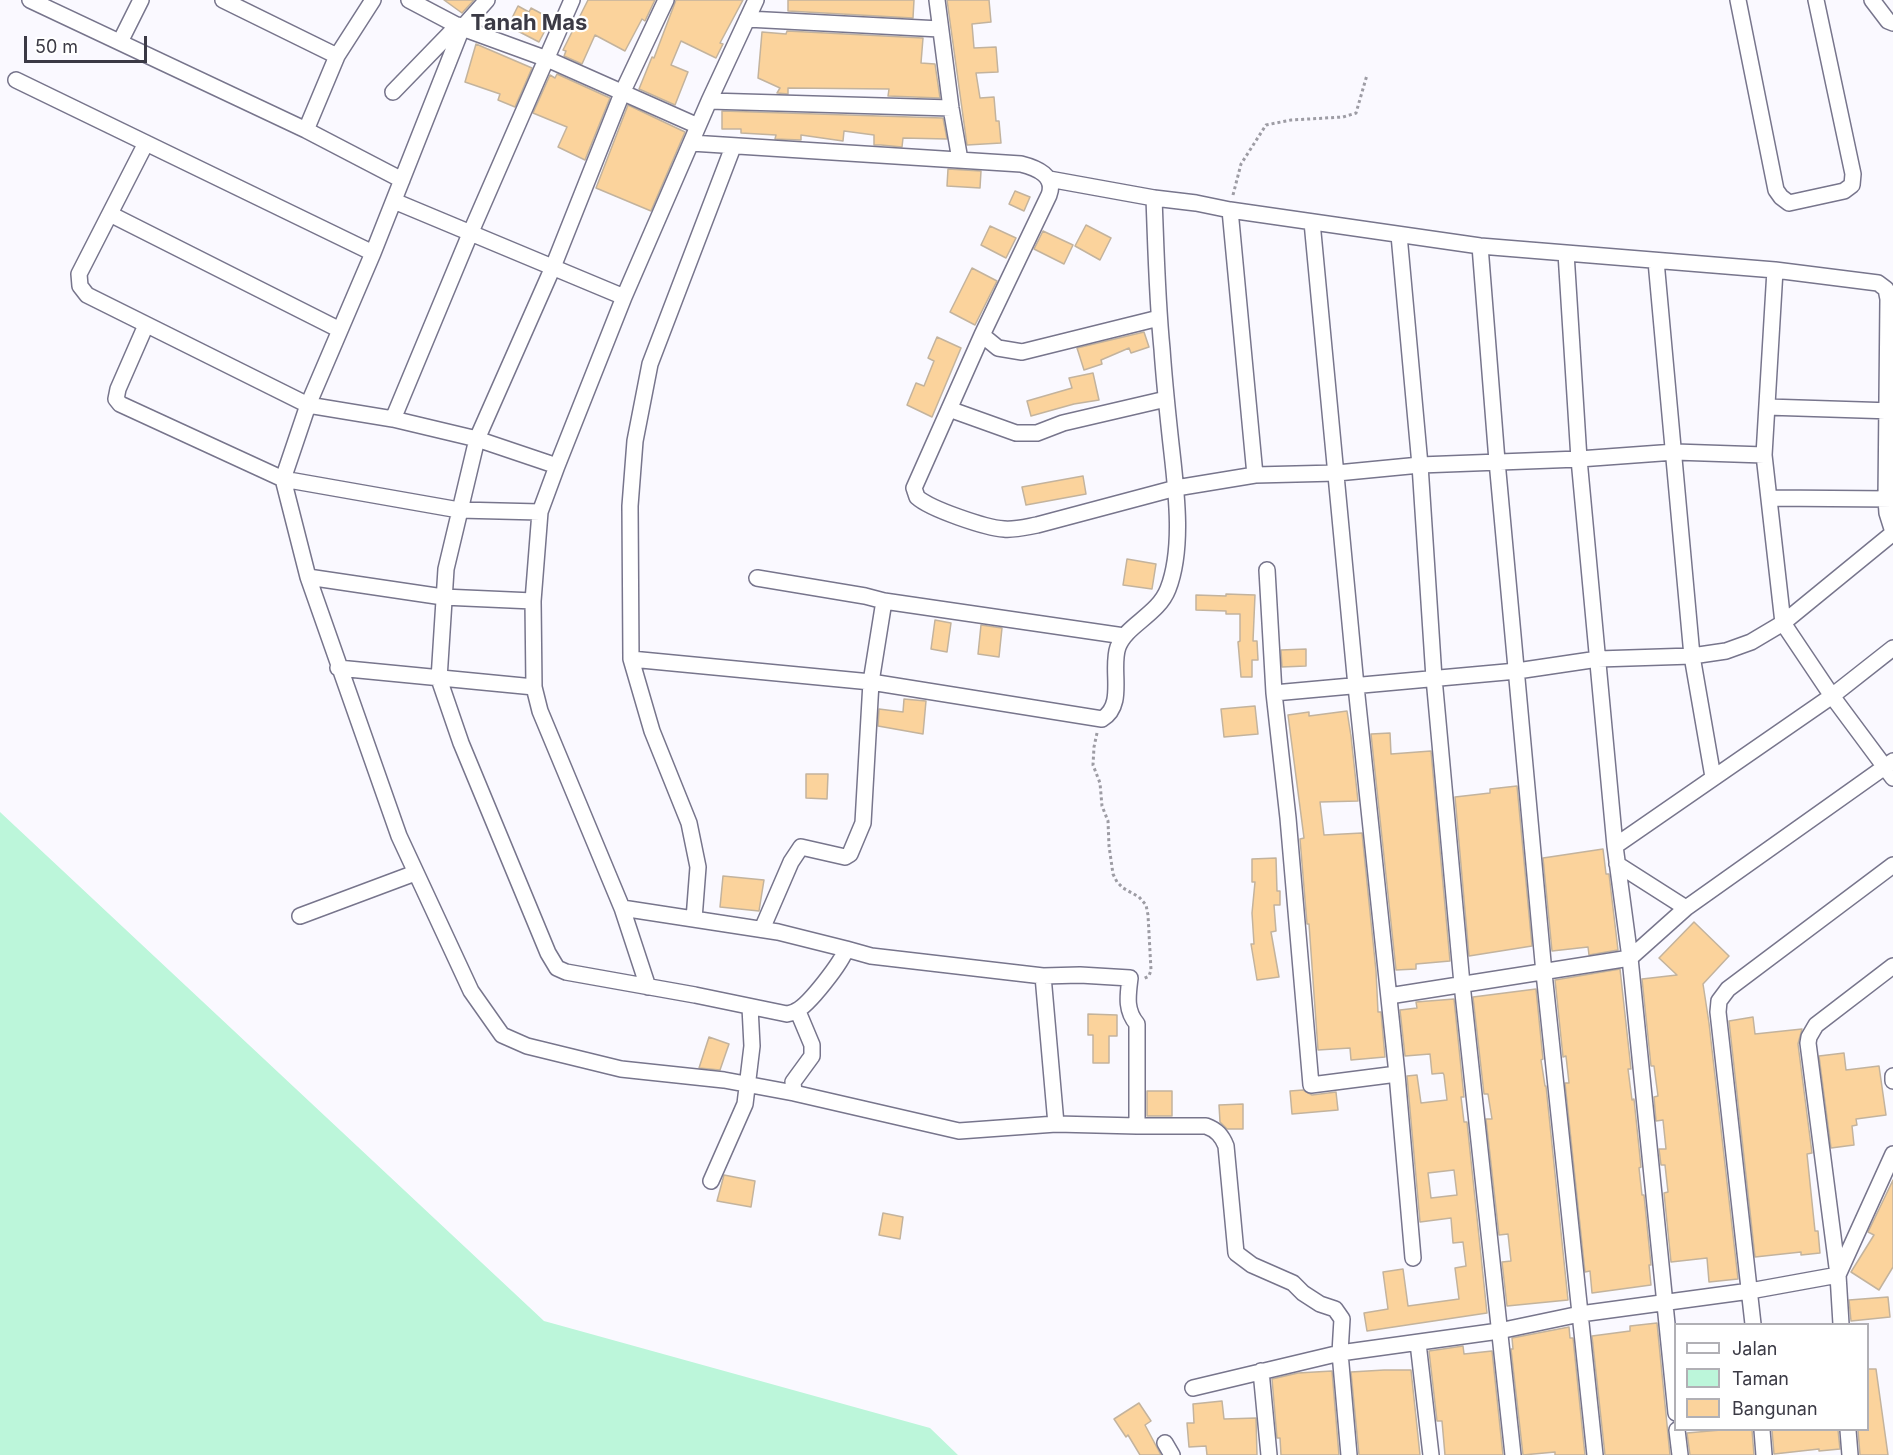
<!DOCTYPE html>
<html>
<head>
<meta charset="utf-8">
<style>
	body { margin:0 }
	#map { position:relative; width:1893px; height:1455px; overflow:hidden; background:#faf9ff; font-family:Inter,sans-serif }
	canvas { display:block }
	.legend { position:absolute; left:1674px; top:1323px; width:195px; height:108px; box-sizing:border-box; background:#fff; border:2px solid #b1b0b5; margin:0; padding:8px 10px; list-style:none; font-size:18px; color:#3b3a45 }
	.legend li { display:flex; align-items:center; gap:12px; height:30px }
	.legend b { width:30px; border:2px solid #b1b0b5 }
	.scale { position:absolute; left:24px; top:36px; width:123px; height:27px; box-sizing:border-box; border:3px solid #3b3a45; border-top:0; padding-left:8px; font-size:18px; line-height:21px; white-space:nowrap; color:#3b3a45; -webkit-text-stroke:4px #fff; paint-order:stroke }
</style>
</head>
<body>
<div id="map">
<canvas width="1893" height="1455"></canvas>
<ul class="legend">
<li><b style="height:8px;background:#fff"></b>Jalan</li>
<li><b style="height:16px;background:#bcf6da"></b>Taman</li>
<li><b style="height:16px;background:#fbd39c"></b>Bangunan</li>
</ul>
<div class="scale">50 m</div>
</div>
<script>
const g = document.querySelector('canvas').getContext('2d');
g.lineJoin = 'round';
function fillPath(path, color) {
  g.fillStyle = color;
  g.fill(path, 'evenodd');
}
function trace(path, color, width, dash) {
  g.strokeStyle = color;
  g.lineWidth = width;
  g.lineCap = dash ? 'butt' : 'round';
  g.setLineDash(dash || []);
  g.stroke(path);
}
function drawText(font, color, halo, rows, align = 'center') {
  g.font = font + ' Inter,sans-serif';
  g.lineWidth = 4.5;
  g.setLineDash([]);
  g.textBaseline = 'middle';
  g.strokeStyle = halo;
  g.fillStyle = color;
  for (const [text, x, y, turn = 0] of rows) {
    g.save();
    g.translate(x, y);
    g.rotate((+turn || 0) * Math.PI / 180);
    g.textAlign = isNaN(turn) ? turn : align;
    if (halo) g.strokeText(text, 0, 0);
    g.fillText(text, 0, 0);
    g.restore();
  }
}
fillPath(new Path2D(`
	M0,812L544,1321L930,1428L958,1455H0Z`), '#bcf6da');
const building = new Path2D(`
	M444,0H474L462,13Z
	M588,0H655L645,21L642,19L625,51L595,35L582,64L564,56L566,51L563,50Z
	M676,0H743L720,43L723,44L716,58L681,41L671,65L688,72L675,105L639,89L652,57L654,58Z
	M788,0H914L913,18L788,11Z
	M947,0H989L991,22L972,24L974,48L996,47L998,72L976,73L980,98L994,97L996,121H999L1001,143L967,145Z
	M518,6L529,12L531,8L544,15L542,19L549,23L539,42L508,26Z
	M787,31L923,38L921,63L935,64L940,98L888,96L889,89L788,88V94L777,93L780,88L758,78L762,32L786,34Z
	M476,44L532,68L515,107L498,100L500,94L465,82Z
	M557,74L610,98L585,160L558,147L567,127L533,113L550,75L555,78Z
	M628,105L685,132L651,211L596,188Z
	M722,111L943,118L947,139L903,138L902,147L881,145H874V135L844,131L843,141L801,135V140L775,139L776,135L741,133V129H722Z
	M948,169L981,171L980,188L947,186Z
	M1015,191L1030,197L1024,211L1009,204Z
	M1086,225L1111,238L1100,260L1075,246Z
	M990,226L1016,238L1006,258L981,245Z
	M1043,231L1073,245L1064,264L1034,249Z
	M972,268L997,281L975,325L950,312Z
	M1144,332L1149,347L1131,353L1129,348L1101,360L1102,364L1084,370L1077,348Z
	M937,337L961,348L932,417L907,405L916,383L924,386L934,361L928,358Z
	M1093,373L1099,400L1074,404L1031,416L1027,401L1072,388L1069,378Z
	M1083,476L1086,494L1026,505L1022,487Z
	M1127,559L1156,564L1152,589L1123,585Z
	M1226,594L1255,595L1253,641H1257L1258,660H1252V677H1241L1238,642L1240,641V614H1226V611L1196,610V595L1226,596Z
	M935,620L951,623L947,652L931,649Z
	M981,625L1002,628L999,657L978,654Z
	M1306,649V666L1282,667L1281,650Z
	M904,699L926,701L923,734L878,726L879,709L903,712Z
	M1255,706L1258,734L1224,737L1221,709Z
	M1347,711L1351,736L1358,801L1320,802L1324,835L1362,833L1376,971L1378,1012H1381L1385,1057L1351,1060L1350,1048L1318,1050L1309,924H1307L1300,839L1304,838L1288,715L1309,712V716Z
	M1390,733L1391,754L1431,751L1450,961L1416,964V969L1396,970L1371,734Z
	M806,774H828L827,799L806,798Z
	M1517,786L1532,946L1469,956L1455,797L1490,793V789Z
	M1603,849L1606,874H1609L1618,950L1589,955L1588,947L1552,951L1543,858Z
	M1276,858L1277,891H1280V905H1274L1276,931L1271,932L1279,977L1257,980L1251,944H1254L1252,913L1255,882H1252V859Z
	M723,876L764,880L759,911L720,907Z
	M1694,922L1729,956L1703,984L1709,1023L1738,1279L1709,1282L1707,1258L1671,1262L1664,1193L1668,1192L1665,1165H1661L1659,1149H1666L1663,1120L1656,1121L1654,1097L1658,1096L1654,1066H1651L1642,979L1677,975L1659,958Z
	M1620,969L1631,1069H1628L1632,1100L1634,1099L1641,1167L1639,1168L1642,1195H1644L1651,1265H1649L1651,1285L1592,1293L1590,1271L1585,1272L1565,1083H1569L1566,1056L1563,1057L1555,980Z
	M1536,989L1543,1059L1541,1060L1545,1086H1546L1568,1300L1507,1306L1502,1262L1511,1261L1508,1234L1499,1235L1486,1119H1492L1488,1094H1484L1473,997Z
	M1454,999L1464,1097H1461L1464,1122H1467L1487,1313L1367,1331L1364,1313L1388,1309L1383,1272L1403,1269L1408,1306L1459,1299L1455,1268L1466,1266L1463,1242L1453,1243L1451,1218L1420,1222L1407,1076L1417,1075L1421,1103L1447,1100L1444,1075L1443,1073L1432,1074L1430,1054L1405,1056L1400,1010L1417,1008L1416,1002ZM1454,1170L1457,1195L1431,1198L1428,1173Z
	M1088,1014L1117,1015V1036H1109V1063H1093V1035H1088Z
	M1753,1017L1755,1034L1802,1029L1798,1044L1812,1153L1807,1154L1815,1231H1818L1820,1253L1801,1255V1252L1755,1257L1729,1021Z
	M709,1037L729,1044L720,1070L699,1068Z
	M1844,1053L1846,1070L1879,1066L1886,1115L1856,1119L1857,1125L1852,1126L1854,1145L1831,1148L1819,1056Z
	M1303,1090L1312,1095L1336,1092L1338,1110L1292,1114L1290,1091Z
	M1147,1091H1172V1116H1147Z
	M1243,1104V1129H1227L1220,1122L1219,1105Z
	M724,1175L755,1181L751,1207L717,1201Z
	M1893,1180V1267L1879,1290L1851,1272L1874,1235L1868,1232Z
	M883,1213L903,1217L900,1239L879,1235Z
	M1888,1297L1890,1317L1851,1321L1849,1300Z
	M1657,1323L1670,1455H1605L1592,1336L1630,1331V1326Z
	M1569,1327L1570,1338H1573L1585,1455H1555V1452L1523,1455L1511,1349H1513L1512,1338Z
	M1463,1346L1464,1354L1492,1351L1503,1455H1445L1442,1421H1437L1429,1351Z
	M1868,1369H1876L1888,1455H1860L1858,1430H1868Z
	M1384,1370H1411L1420,1455H1359L1351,1372Z
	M1332,1371L1339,1455H1281L1280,1438H1277L1272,1379L1298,1373Z
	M1222,1401L1224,1419L1256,1418L1257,1455H1207L1206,1446L1189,1447L1187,1423H1194L1193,1404Z
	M1139,1403L1151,1421L1145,1425L1161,1455H1140L1128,1435L1126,1437L1114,1419Z
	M1721,1430H1752L1754,1455H1690L1687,1433Z
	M1772,1430H1838L1840,1449L1819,1451V1449L1774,1454Z`);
fillPath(building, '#fbd39c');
trace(building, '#c3b39d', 1.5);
const street = new Path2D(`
	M30,0L306,130L402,180
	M223,0L337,56
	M409,0L462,28L547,59L698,126
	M487,0L462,28L373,253L308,405L283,479L308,577L399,836L471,991L502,1035L527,1046L621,1069L724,1080L794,1093
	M666,0L623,91L553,267L477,439L446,569L439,679L461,743L548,953L557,968L566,972L695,995L787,1014C790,1013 793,1013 796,1011C809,1005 842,962 846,949L871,956L1043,976L1056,1124
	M937,0L951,108L960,160
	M1738,0L1776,190L1781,197L1789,203L1844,191L1852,185L1853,174L1816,0
	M1872,0L1888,21L1893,23
	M747,19L940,29
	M120,42L141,0
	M16,80L373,253
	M393,92L458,25
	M709,101L951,108
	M306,130L337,56L373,0
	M146,143L79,274L80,286L87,295L308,405L393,419L477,439L557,466L624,297L709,101L756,0
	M691,143L1021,164C1037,168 1056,176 1049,195L982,335L914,488L917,497C930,509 986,528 1004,529C1015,530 1026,527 1037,525L1176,488L1255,475L1337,473L1420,465L1579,459L1675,452L1764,455
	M1154,198L1196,203L1230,210L1255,475
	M394,201L624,297
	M1230,210L1480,246L1775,270L1878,283L1886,289L1888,299L1886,499L1887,513L1893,532
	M110,214L340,330
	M1312,222L1356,686L1397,1074L1413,1258
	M1399,235L1420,465L1434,678L1462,984L1513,1455
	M1480,246L1497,461L1544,973L1595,1455
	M1566,253L1579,459L1615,846L1630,958L1676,1413
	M1656,261L1692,656L1713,777
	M1775,270L1764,455L1783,623L1832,696L1893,778
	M146,325L118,389L116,399L120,404L283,479L459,510L540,512
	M982,335L998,348L1022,352L1159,318
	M1767,407L1893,411
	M949,409L1016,433H1037L1063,423L1166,399
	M393,419L470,234L572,0
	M1769,498L1893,499
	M1267,570L1274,693L1288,818L1311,1085L1397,1074
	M308,577L443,597L533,601L534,687L540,711L622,908L648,987
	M757,578L865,596L884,601
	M533,601L540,512L557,466
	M631,659L871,682L1102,719C1126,705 1110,669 1118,647C1126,625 1158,615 1168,589C1185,545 1175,482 1170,435C1167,407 1164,378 1162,349C1157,299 1156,249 1154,198L1049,179
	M338,668L534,687
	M1274,693L1517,671L1598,659L1692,656L1726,651L1751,642L1783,623L1893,533
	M1615,846L1832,696L1893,648
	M1617,864L1686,908
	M622,908L778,932L846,949
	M300,916L415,873
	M694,919L698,867L689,823L652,731L631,659L630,506L635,441L650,364L733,147
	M762,929L791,862L801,847L845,857L850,854L863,823L871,682L884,601L1124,636
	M1043,976L1080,975L1130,978C1128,995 1125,1010 1137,1024V1126H1206C1217,1130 1222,1136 1226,1146L1236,1253L1252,1265L1293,1283L1303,1293L1320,1304L1335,1309L1342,1319L1340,1353L1349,1455
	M1389,996L1630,958L1686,908L1893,761
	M796,1011L799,1014L812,1045V1056L793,1082L794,1093L959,1131L1056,1124L1137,1126
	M1893,1076V1081
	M711,1181L745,1104L752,1046L750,1007
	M1753,1324L1718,1012L1719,1001L1728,989L1893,865
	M1841,1324L1838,1275L1808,1043L1809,1037L1816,1025L1893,966
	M1418,1343L1431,1455
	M1261,1371L1269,1455
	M1193,1388L1340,1353L1499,1331L1580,1314L1750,1291L1838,1275L1893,1154
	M1677,1430L1680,1455
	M1762,1430L1764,1455
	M1848,1430L1850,1455
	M1165,1443L1172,1455`);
trace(street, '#77758c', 18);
trace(new Path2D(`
	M1233,195L1241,164L1266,125L1291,120L1343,117L1356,113L1367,75
	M1097,733L1094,747L1093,765L1100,783L1102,806L1108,821L1109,846L1113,874L1117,882L1123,888L1139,897L1146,905L1148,915L1151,970L1149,976L1143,979`), '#9d9ca4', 3, [3, 3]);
trace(street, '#fff', 15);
drawText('bold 22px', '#3b3a45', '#fff', [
	["Tanah Mas",529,23]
]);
</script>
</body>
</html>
